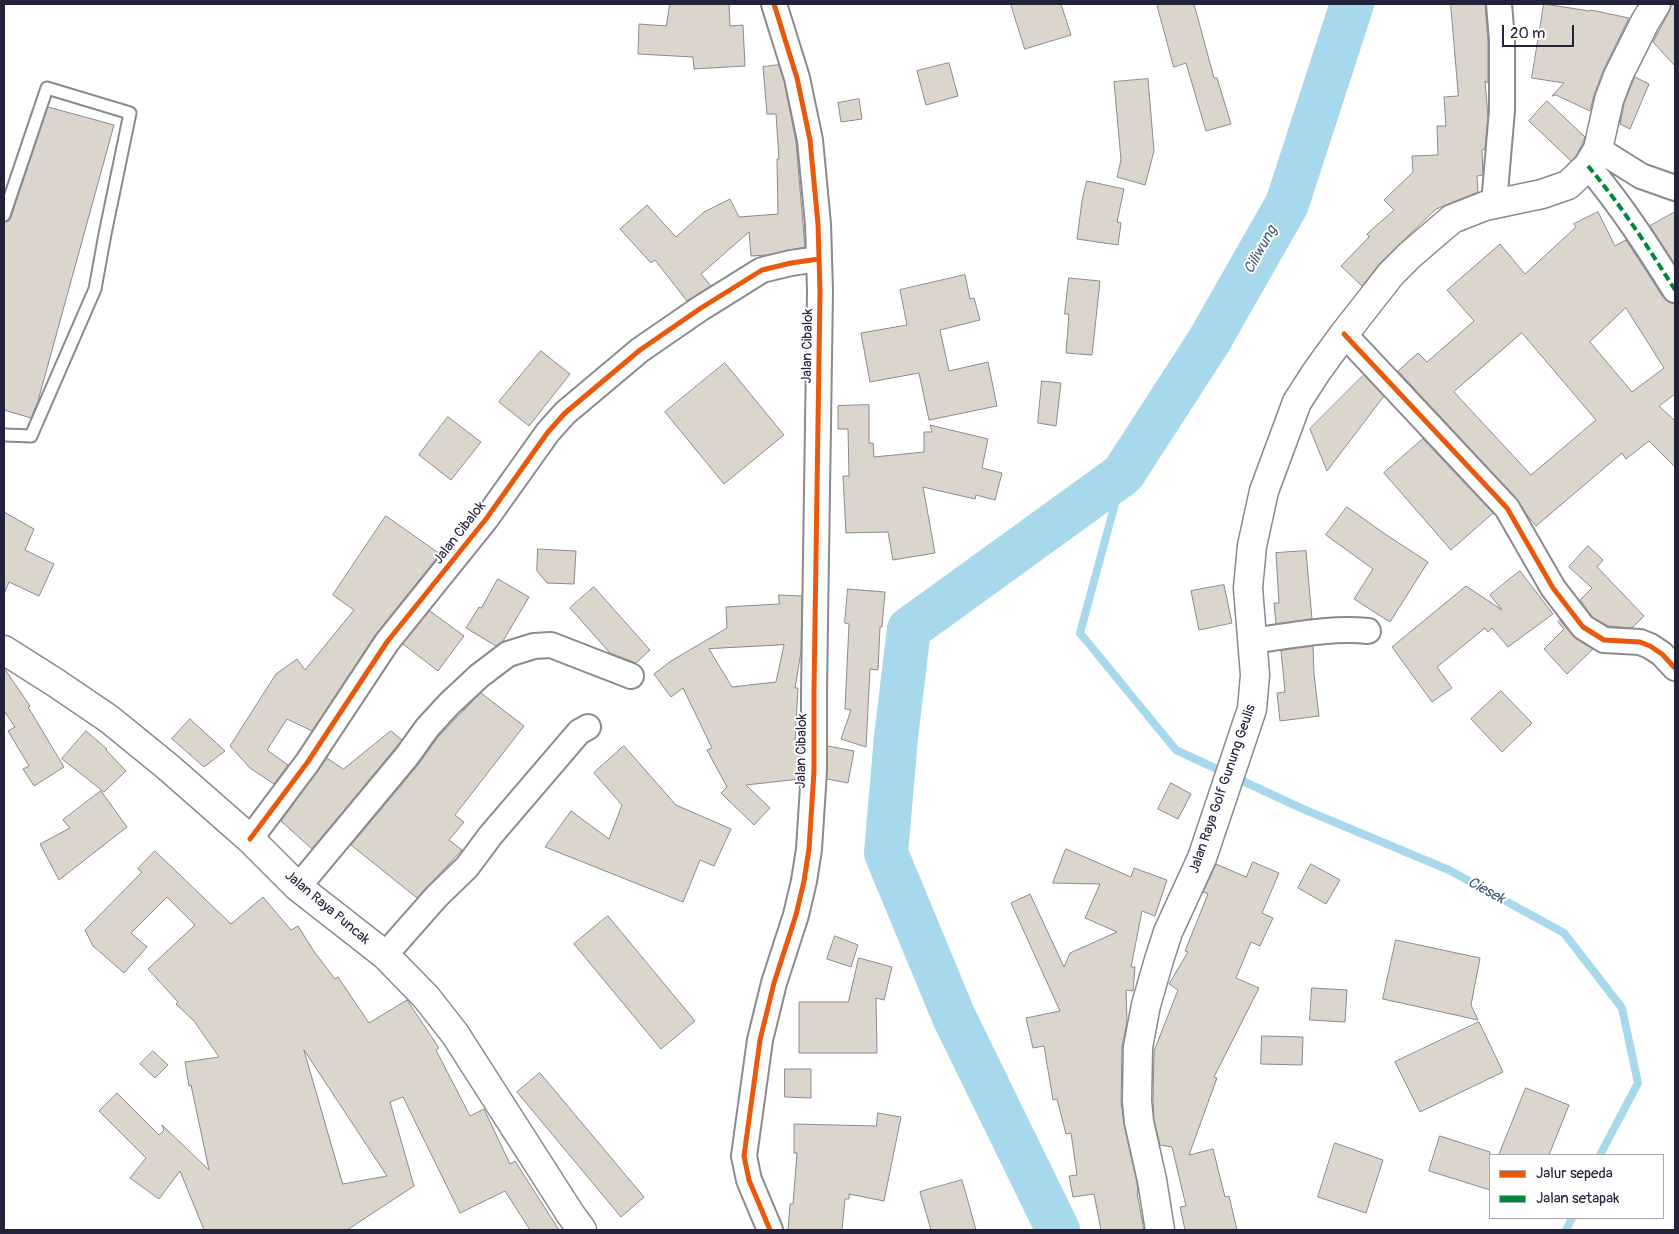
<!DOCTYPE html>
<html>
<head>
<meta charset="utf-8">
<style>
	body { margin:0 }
	#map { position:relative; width:1679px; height:1234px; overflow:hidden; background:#fff; font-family:Pangolin,sans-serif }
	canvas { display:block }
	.frame { position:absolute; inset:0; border:5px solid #22223b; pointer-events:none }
	.legend { position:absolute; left:1489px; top:1154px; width:175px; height:65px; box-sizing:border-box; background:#fff; border:1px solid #a7a7b1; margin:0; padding:6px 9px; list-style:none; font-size:15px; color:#22223b }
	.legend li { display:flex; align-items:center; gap:10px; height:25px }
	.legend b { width:25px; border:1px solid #a7a7b1 }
	.scale { position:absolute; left:1502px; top:25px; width:72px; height:22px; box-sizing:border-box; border:2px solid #22223b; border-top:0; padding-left:6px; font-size:15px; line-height:18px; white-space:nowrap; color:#22223b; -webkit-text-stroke:4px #fff; paint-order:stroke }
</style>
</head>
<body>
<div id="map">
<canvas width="1679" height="1234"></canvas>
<div class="frame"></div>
<ul class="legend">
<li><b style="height:6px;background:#e8590c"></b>Jalur sepeda</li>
<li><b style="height:6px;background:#00873e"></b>Jalan setapak</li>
</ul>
<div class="scale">20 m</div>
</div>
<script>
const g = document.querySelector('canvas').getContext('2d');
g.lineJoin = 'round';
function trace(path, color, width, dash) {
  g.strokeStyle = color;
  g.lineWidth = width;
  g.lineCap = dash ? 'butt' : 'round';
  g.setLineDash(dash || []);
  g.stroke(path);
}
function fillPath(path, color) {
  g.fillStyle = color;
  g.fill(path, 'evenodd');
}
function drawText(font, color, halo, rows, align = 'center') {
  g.font = font + ' Pangolin,sans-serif';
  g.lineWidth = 4;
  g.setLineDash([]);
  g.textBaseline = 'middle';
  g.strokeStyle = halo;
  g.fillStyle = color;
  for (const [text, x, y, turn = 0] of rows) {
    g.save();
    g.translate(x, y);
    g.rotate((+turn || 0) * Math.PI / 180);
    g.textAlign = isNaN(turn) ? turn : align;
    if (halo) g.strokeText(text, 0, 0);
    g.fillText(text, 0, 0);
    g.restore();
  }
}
trace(new Path2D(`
	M1123,474L1080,633L1176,750L1303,809L1449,870L1564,933L1622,1008L1638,1083L1600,1155
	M1566,1230L1572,1218`), '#a8d8ec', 8);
trace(new Path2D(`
	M1058,1230L954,1017L886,853L896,737L909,629L1123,474L1209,341L1287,204L1352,4`), '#a8d8ec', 44);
const building = new Path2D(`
	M670,4H729L730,26L743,25L745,66L694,69L693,57L638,54L639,24L666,26Z
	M1011,4H1061L1071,35L1025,49Z
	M1157,4H1194L1214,78H1217L1231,124L1206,131L1186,63L1174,67Z
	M1451,4H1485L1488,41V83L1485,81L1488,116L1485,149L1482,150L1483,175L1477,176L1478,192L1436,209L1380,263L1362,286L1341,266L1369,237L1367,234L1394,210L1384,200L1413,172L1412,156L1438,155L1437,126H1446L1444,97L1458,96Z
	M1544,4L1590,11L1591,10L1629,18L1603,71L1594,95L1590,111L1556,95L1552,96L1564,83L1532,78Z
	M1672,4H1675V66L1653,42L1669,12Z
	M949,63L958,96L926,105L917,71Z
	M779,65L784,81L796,142L805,247L767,255L751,256L749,232L701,274L711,286L687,301L655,260L651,263L620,229L647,205L676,237L704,212L730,199L739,217L778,214L777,159H779L776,114H767L763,67Z
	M1635,77L1649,84L1630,129L1620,124L1624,104Z
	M1148,79L1154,151L1145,185L1117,177L1121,160L1114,82Z
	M859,99L862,119L841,122L838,103Z
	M1547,101L1585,137L1583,143L1576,156L1571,161L1529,121Z
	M48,107L114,125L38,401L31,418L4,410V222L9,221L11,217Z
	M1087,181L1124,189L1117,222L1121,223L1118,245L1077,239L1082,201Z
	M1598,212L1615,246L1626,240L1663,297L1668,302L1675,304V394L1659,406L1675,421V467L1649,441L1626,459L1622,453L1536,526L1527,515L1517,499L1398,371L1418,353L1427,362L1474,321L1447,290L1500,244L1525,274L1576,227L1574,224ZM1626,308L1664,368L1632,392L1590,342ZM1522,333L1596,420L1531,475L1454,392Z
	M1675,212V265L1650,226Z
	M965,275L970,299L974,298L980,320L940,330L949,371L988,362L997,406L929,420L919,373L870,382L861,333L907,325L900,290Z
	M1069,278L1100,281L1092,355L1066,353L1069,314H1065Z
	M541,351L570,374L529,426L499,402Z
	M725,363L784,435L724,484L665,412Z
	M1364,375L1384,396L1327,471L1310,429Z
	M1042,381L1061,383L1056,426L1038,423Z
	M869,405V443H873L874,457L924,452V432H932L930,425L988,439L982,468L1002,473L995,500L976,495L975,499L923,487L935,553L893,560L888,532L846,533L843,476H849L848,429H838V406Z
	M448,417L481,442L451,480L419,455Z
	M1423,439L1493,513L1451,550L1384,473Z
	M1347,507L1385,534L1428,562L1390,622L1354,599L1373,569L1326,535Z
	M4,512L34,529L25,550L54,564L39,596L9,582L4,594Z
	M386,516L440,554L376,634L312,731L287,719L267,750L288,765L274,784L250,768L230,746L276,674L297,659L305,670L354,610L333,595Z
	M1588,546L1603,560L1597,567L1644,616L1632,628L1608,626L1592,617L1580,600L1592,588L1569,567Z
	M538,549L576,551L574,584L547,583L537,571Z
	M1306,551L1312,619L1276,624L1274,603H1279L1276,553Z
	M1520,571L1553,614L1508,647L1492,628L1488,632L1485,628L1437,667L1452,688L1432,702L1392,647L1466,586L1502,610L1490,595Z
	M498,579L529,597L503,641L496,646L466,628L479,607L481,608Z
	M1224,585L1232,623L1199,630L1191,591Z
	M594,587L650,650L636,663L610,653L570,608Z
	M848,589L885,592L882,627H880L878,670L870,669L866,747L841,739L851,710L845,709L849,624L845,623Z
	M779,595L802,596L801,652L795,688H798L795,740L800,741V779L746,785L770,808L754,825L721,793L727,787L707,750L712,748L683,688L671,697L654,674L671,661L727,628L726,607L779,604ZM784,645L776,682L732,687L709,649Z
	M430,611L464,636L438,671L403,644Z
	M1560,620L1575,638L1593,649L1567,674L1544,649L1564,629L1558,622Z
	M1313,646L1314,674L1319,716L1280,721L1277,693L1285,692L1281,651Z
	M4,668L30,706L28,707L64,767L34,786L23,769L29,766L8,731L15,727L4,711Z
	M1501,691L1532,723L1502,752L1471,719Z
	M481,693L524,726L455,815L464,822L449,840L462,850L417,898L351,845L418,765L438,737Z
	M190,719L225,751L204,767L172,739Z
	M86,731L107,749L106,750L126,771L104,792L62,759Z
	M391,731L402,740L312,849L281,821L327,758L343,769Z
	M624,746L676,805L731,829L714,866L700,860L683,902L545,847L571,811L609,839L622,805L594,773Z
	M828,746L854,751L848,783L827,779Z
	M1171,783L1191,794L1178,819L1158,809Z
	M101,791L127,827L59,880L40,844L70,828L63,820Z
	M1066,849L1131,877L1134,868L1167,880L1155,916L1142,911L1131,967H1135L1133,991L1126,990L1127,1022L1122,1047L1121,1102L1124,1125L1137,1183L1138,1193H1137L1144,1230H1101L1094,1194L1073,1197L1069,1176L1077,1175L1071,1133L1066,1134L1057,1099L1053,1100L1044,1046L1033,1048L1026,1018L1060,1011L1011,903L1030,894L1064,967L1070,953L1117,932L1085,918L1100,884L1053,883Z
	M155,851L231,924L263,897L291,930L298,926L313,950L335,979L338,977L369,1023L407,1000L439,1048L436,1050L470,1116L484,1109L510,1164L515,1161L559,1230H530L505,1191L460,1213L403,1097L390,1102L414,1186L347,1230H204L180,1171L159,1199L130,1178L146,1158L99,1111L117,1093L159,1135L164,1130L162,1125L209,1170L191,1085L189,1086L185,1062L219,1057L194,1021L176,1004L178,1002L148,969L195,925L167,897L131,933L147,947L124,973L93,946L85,930L142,872L138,869ZM304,1050L387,1176L343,1184Z
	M1253,862L1279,873L1262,913L1273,918L1260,946L1251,942L1236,978L1259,988L1214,1077L1217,1078L1189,1155L1213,1149L1225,1197L1229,1196L1237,1230H1185L1180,1207L1186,1206L1172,1147L1160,1145L1154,1120L1153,1100L1154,1051L1178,990L1169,984L1188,952L1185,951L1208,894L1203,892L1216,864L1246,877Z
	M1311,864L1340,880L1326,904L1298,888Z
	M608,916L695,1021L661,1049L574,944Z
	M835,936L858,945L851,967L827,959Z
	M1396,940L1480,958L1471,1005L1478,1020L1383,999Z
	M859,958L892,967L884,1000L876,998L877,1053H799V1002H848Z
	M1312,988L1347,990L1345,1022L1310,1020Z
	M1479,1022L1503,1072L1420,1112L1395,1062Z
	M1262,1036L1303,1037L1302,1065L1261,1064Z
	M153,1051L168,1065L155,1078L140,1064Z
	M785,1069H811V1098L785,1097Z
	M540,1073L644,1197L621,1217L517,1092Z
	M1526,1088L1569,1105L1549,1155H1499Z
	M878,1113L901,1117L884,1201L849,1194V1199H845L842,1230H788L790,1204H793L797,1153H794V1124L876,1126Z
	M1440,1136L1490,1152V1190L1429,1171Z
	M1335,1143L1383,1160L1366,1213L1318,1197Z
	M962,1180L976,1230H931L920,1192Z`);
fillPath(building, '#dbd5cc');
trace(building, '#8a8a8f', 1);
const service = new Path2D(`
	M4,215L47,88L130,113L105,234L95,289L31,436L6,435`);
const minor = new Path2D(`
	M1598,149L1641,176L1675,188
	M1588,166C1621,205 1648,247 1675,290
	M1494,204L1502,110V40L1499,4
	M1344,334L1507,508L1553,588L1583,627L1604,640L1640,642L1650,646L1662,654L1675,668
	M1252,641C1290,636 1330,627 1368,631
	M250,839L307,763L387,642L486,519L548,432L565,413L640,350L701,308L762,270L791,263L819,259
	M298,887L407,756L427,728L449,704L479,676L508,654L534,646L551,645L631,676
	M385,955L437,896L467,867L490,836L579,732L588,727
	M770,1230L749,1180L744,1156L760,1040L774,983L796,915L804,881L809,849L814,771V690L820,291L818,224L810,140L797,78L774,4`);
const secondary = new Path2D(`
	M1160,1230L1152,1180L1139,1122L1137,1101L1138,1047L1146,1005L1159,960L1168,932L1202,858L1252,709L1255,675L1248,588L1252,546L1264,491L1297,402L1317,371L1344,334L1391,274L1410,255L1452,219L1485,206L1542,194L1568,185L1588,166L1598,149L1609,100L1618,76L1645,22L1656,4`);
const trunk = new Path2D(`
	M4,650L56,683L109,719L168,767L250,839L298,887L385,955L426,997L455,1034L571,1215L582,1230`);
trace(service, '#8a8a8f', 15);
trace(minor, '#8a8a8f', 28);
trace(secondary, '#8a8a8f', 31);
trace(trunk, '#8a8a8f', 31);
trace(service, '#fff', 11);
trace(minor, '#fff', 24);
trace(secondary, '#fff', 28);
trace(trunk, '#fff', 28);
trace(new Path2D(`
	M1588,166C1621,205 1648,247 1675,290`), '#00873e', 4, [8, 4]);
trace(new Path2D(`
	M1344,334L1507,508L1553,588L1583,627L1604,640L1640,642L1650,646L1662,654L1675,668
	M250,839L307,763L387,642L486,519L548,432L565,413L640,350L701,308L762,270L791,263L819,259
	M770,1230L749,1180L744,1156L760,1040L774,983L796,915L804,881L809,849L814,771V690L820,291L818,224L810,140L797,78L774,4`), '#e8590c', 5);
drawText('14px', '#22223b', '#fff', [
	["Jalan Cibalok",808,346,-89],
	["Jalan Cibalok",460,533,-52],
	["Jalan Cibalok",802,751,-89],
	["Jalan Raya Golf Gunung Geulis",1223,789,-71],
	["Jalan Raya Puncak",327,908,40]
]);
drawText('italic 15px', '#445c76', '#fff', [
	["Ciliwung",1261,250,-61],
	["Ciesek",1486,891,29]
]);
</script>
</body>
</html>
